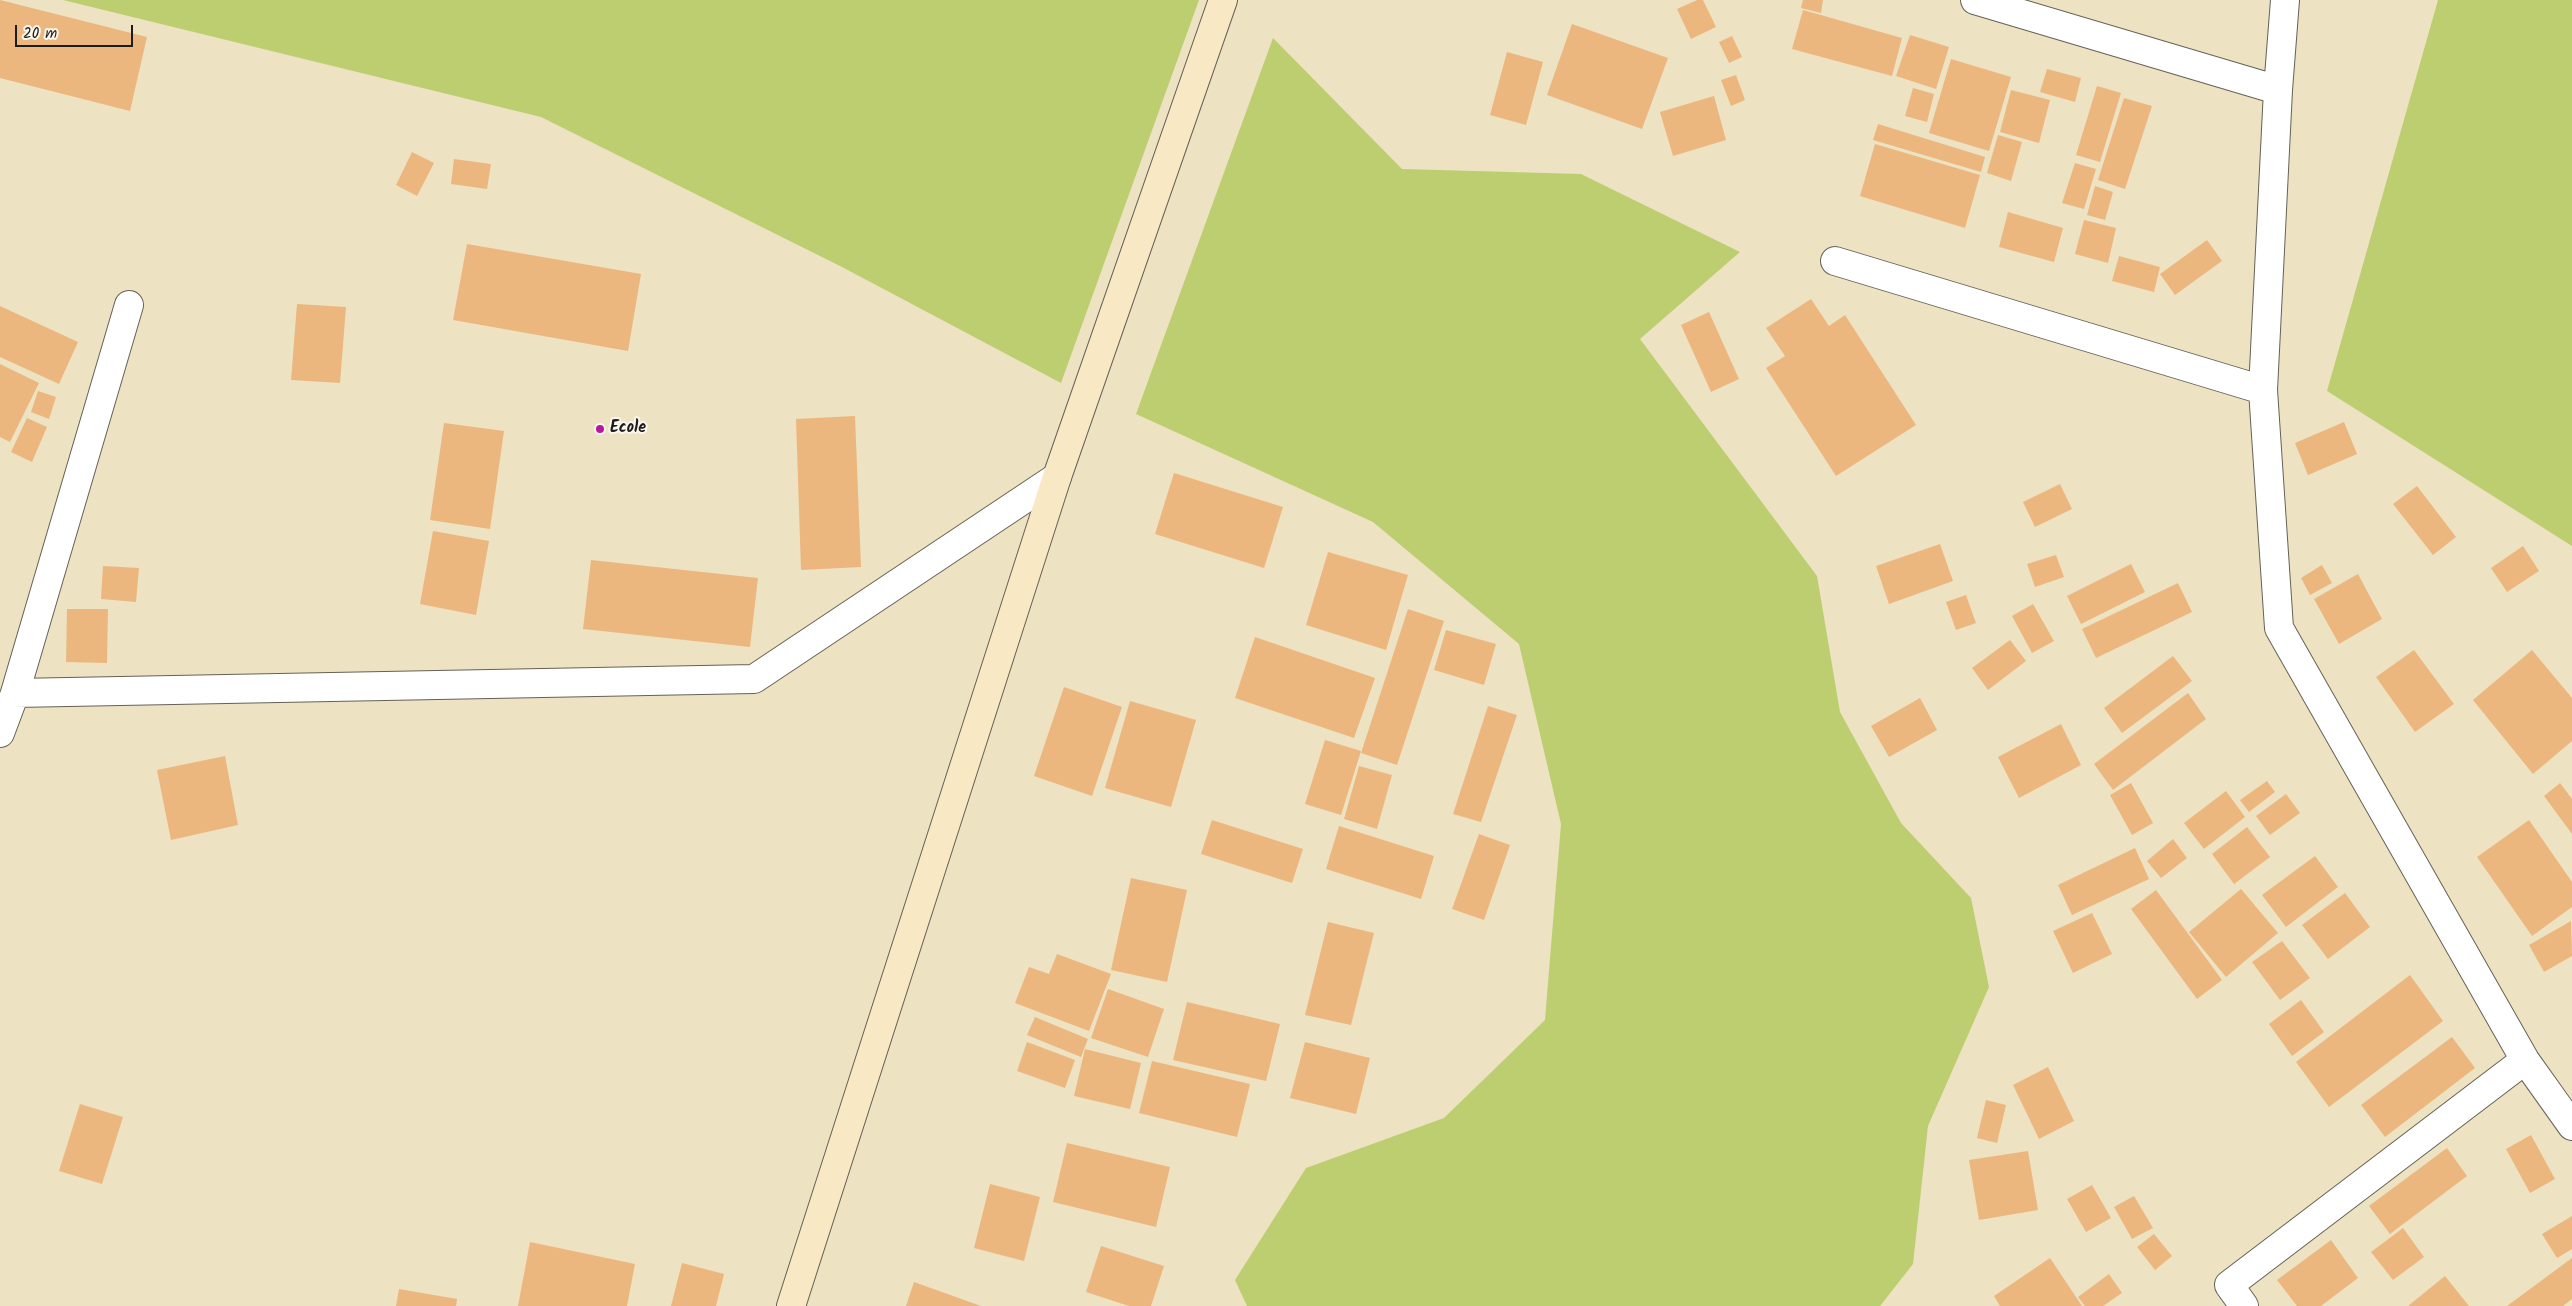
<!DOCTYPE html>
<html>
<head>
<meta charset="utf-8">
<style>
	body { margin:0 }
	#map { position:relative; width:2572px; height:1306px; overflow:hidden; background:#ede2c2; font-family:Kalam,sans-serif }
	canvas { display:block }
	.scale { position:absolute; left:15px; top:25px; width:118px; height:22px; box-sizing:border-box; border:2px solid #1c1c1c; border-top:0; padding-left:6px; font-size:15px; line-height:18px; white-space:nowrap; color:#1c1c1c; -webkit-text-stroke:4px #fbf7ec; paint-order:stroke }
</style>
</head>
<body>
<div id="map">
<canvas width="2572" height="1306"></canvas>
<div class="scale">20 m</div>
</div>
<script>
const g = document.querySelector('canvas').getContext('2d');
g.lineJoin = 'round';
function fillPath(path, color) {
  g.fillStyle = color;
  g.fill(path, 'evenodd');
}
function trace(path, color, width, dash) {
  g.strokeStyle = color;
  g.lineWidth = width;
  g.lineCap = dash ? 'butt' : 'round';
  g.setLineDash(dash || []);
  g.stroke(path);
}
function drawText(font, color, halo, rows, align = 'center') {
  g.font = font + ' Kalam,sans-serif';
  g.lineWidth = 4;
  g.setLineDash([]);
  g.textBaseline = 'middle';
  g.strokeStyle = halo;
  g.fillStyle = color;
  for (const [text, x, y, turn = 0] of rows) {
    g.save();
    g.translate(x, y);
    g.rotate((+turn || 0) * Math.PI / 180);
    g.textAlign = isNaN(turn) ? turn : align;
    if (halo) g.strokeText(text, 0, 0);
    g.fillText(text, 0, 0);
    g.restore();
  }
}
fillPath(new Path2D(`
	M63,0H1199L1061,383L842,267L541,117Z
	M2438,0H2572V546L2327,391Z
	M1273,38L1402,169L1581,174L1740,252L1640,339L1817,576L1840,712L1901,823L1971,898L1989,987L1928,1126L1913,1264L1880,1306H1247L1235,1280L1306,1168L1444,1118L1545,1020L1561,824L1519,644L1373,522L1136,414Z`), '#bdce70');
fillPath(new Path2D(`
	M0,0L147,37L130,111L0,78Z
	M1697,0H1703L1716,27L1691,39L1677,9Z
	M1803,0H1823L1821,13L1801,8Z
	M1803,10L1902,38L1892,76L1792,49Z
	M1572,24L1668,58L1642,129L1547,95Z
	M1910,35L1949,47L1936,89L1896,76Z
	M1732,36L1742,57L1729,63L1719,42Z
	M1507,52L1543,62L1526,125L1490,115Z
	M1951,59L2011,77L1989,151L1929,133Z
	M2047,69L2081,78L2075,102L2040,92Z
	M1736,75L1745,100L1731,106L1721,80Z
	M2097,86L2121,93L2100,162L2076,155Z
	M1913,88L1934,94L1927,122L1905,116Z
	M2011,90L2050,100L2039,143L2000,132Z
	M1714,96L1726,140L1673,156L1660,112Z
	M2124,98L2152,106L2125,189L2098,180Z
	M1878,124L1985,157L1981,172L1873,140Z
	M1998,135L2022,142L2011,181L1987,173Z
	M1875,144L1980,175L1965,228L1860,196Z
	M412,152L434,163L417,196L396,185Z
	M454,159L491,164L487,189L451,184Z
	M2075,163L2096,169L2084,209L2062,203Z
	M2095,186L2113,192L2105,220L2087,215Z
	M2008,212L2063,228L2054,262L1999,247Z
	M2084,220L2116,228L2108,263L2075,254Z
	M2207,240L2222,261L2175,295L2160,274Z
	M467,244L641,274L628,351L453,320Z
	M2119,256L2160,267L2154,292L2112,281Z
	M1811,299L1829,326L1845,315L1916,425L1836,476L1766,368L1785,356L1766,328Z
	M297,304L346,307L340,383L291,380Z
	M0,306L78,342L59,384L0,357Z
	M1709,312L1739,379L1711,392L1681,325Z
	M0,364L39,383L10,442L0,437Z
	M38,391L56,397L49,419L31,412Z
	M855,416L861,567L801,570L796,419Z
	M27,418L47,427L32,462L11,452Z
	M2344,422L2357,454L2308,475L2295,443Z
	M444,423L504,431L490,529L430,520Z
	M1174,473L1283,507L1264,568L1155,534Z
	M2060,484L2072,509L2035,527L2023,502Z
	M2417,486L2456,537L2433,555L2393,504Z
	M433,531L489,541L476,615L420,604Z
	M1940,544L1953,581L1889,604L1876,566Z
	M2523,546L2539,571L2507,592L2491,568Z
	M1328,552L1408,575L1386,650L1306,625Z
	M2056,555L2064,577L2035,587L2027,564Z
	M591,560L758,578L750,647L583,629Z
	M2131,564L2145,592L2081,624L2067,596Z
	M2322,565L2332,583L2310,595L2301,578Z
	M103,566L139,568L136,602L101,599Z
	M2358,574L2382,619L2339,644L2314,599Z
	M2178,583L2192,612L2096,658L2082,629Z
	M1966,595L1976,623L1956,630L1946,602Z
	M2033,604L2054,641L2032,653L2012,616Z
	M67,609H108L107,663L66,662Z
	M1408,609L1444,621L1397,765L1361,753Z
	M1446,630L1496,644L1484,685L1434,670Z
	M1255,637L1375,678L1354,738L1235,698Z
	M2010,640L2026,661L1988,690L1972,668Z
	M2414,650L2454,704L2415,732L2376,677Z
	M2532,650L2572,698V741L2533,774L2473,700Z
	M2173,656L2192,681L2122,733L2104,708Z
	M1064,687L1122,707L1092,796L1034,776Z
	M2188,693L2206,719L2113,790L2094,764Z
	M1920,698L1937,730L1889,757L1871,726Z
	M1130,701L1196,720L1171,807L1105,788Z
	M1488,706L1517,715L1481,822L1453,814Z
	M2061,724L2081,765L2019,798L1998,757Z
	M1325,740L1361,751L1341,815L1305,804Z
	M225,756L238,825L171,840L157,770Z
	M1359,766L1392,775L1377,829L1344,819Z
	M2267,781L2275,792L2249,812L2240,800Z
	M2131,783L2153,823L2132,835L2110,795Z
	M2560,783L2572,799V834L2544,796Z
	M2226,791L2245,817L2204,849L2184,823Z
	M2286,794L2300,813L2270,835L2256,816Z
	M1212,820L1303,849L1292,883L1201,854Z
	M2529,820L2572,882V907L2532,936L2477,857Z
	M1339,826L1434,856L1421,899L1326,869Z
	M2247,827L2270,857L2234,884L2212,854Z
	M1479,834L1510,845L1484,920L1452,909Z
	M2173,839L2187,858L2161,878L2147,861Z
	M2135,848L2149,879L2072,915L2058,885Z
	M2315,856L2338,887L2286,927L2262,895Z
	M1131,878L1187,890L1167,982L1111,970Z
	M2241,889L2278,933L2226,977L2189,932Z
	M2156,890L2222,980L2197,999L2131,909Z
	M2345,893L2370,927L2328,959L2302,925Z
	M2092,913L2112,954L2073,973L2053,931Z
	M2571,921L2572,956L2544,972L2529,945Z
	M1328,922L1374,933L1351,1025L1305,1015Z
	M2282,941L2310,978L2280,1000L2252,962Z
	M1057,954L1111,974L1089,1031L1015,1003L1029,967L1049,974Z
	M2410,975L2443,1021L2329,1107L2296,1062Z
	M1108,989L1164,1009L1148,1057L1091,1038Z
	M2301,1000L2324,1032L2292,1056L2269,1024Z
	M1187,1002L1280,1024L1266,1081L1173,1060Z
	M1035,1017L1088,1039L1081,1057L1027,1035Z
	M2452,1037L2475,1068L2385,1137L2361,1105Z
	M1027,1042L1075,1060L1065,1088L1017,1071Z
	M1305,1042L1370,1058L1356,1114L1290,1098Z
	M1085,1049L1141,1063L1130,1109L1074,1096Z
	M1152,1061L1250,1084L1237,1137L1139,1113Z
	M2048,1067L2074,1121L2039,1139L2013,1085Z
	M1986,1100L2006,1105L1997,1143L1977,1138Z
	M80,1104L123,1117L102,1184L59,1171Z
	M2531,1135L2555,1179L2530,1193L2506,1149Z
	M1067,1143L1170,1167L1156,1227L1053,1202Z
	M2447,1148L2467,1176L2390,1234L2369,1206Z
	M2028,1151L2038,1210L1979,1220L1969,1160Z
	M990,1184L1040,1197L1024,1261L974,1248Z
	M2092,1185L2111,1218L2086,1232L2067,1199Z
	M2134,1196L2153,1228L2132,1239L2114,1207Z
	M2572,1216V1249L2557,1258L2542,1234Z
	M2403,1228L2424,1257L2393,1280L2371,1252Z
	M2154,1234L2172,1256L2155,1270L2137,1247Z
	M2331,1240L2358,1278L2321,1306H2297L2277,1280Z
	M530,1242L635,1264L627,1306H518Z
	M1101,1246L1164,1266L1151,1306H1129L1086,1292Z
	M2050,1258L2082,1306H2000L1994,1296Z
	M2572,1258V1299L2563,1306H2507Z
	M682,1263L724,1274L716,1306H671Z
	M2109,1274L2122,1293L2103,1306H2085L2078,1297Z
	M2445,1276L2469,1306H2408Z
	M914,1282L981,1306H906Z
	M399,1289L457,1299L456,1306H396Z`), '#ecb77f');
const street = new Path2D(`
	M1975,0L2278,90L2263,390L2279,628L2525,1060L2572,1126
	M2278,90L2285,0
	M1835,261L2263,390
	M15,693L129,305
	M0,733L15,693L754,679L1057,477
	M2244,1306L2229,1285L2525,1060`);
const secondary = new Path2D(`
	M791,1306L1057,477L1223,0`);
trace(street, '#656156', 30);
trace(secondary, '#656156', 30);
trace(street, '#fff', 28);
trace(secondary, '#f8e8c3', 28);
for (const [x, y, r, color] of [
	[600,429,5,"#b5179e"]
]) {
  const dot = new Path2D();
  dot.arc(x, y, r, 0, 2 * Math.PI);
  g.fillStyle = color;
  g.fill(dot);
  trace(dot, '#fbf7ec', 2);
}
drawText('bold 16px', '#1c1c1c', '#fbf7ec', [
	["Ecole",610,429]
], 'left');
</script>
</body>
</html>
